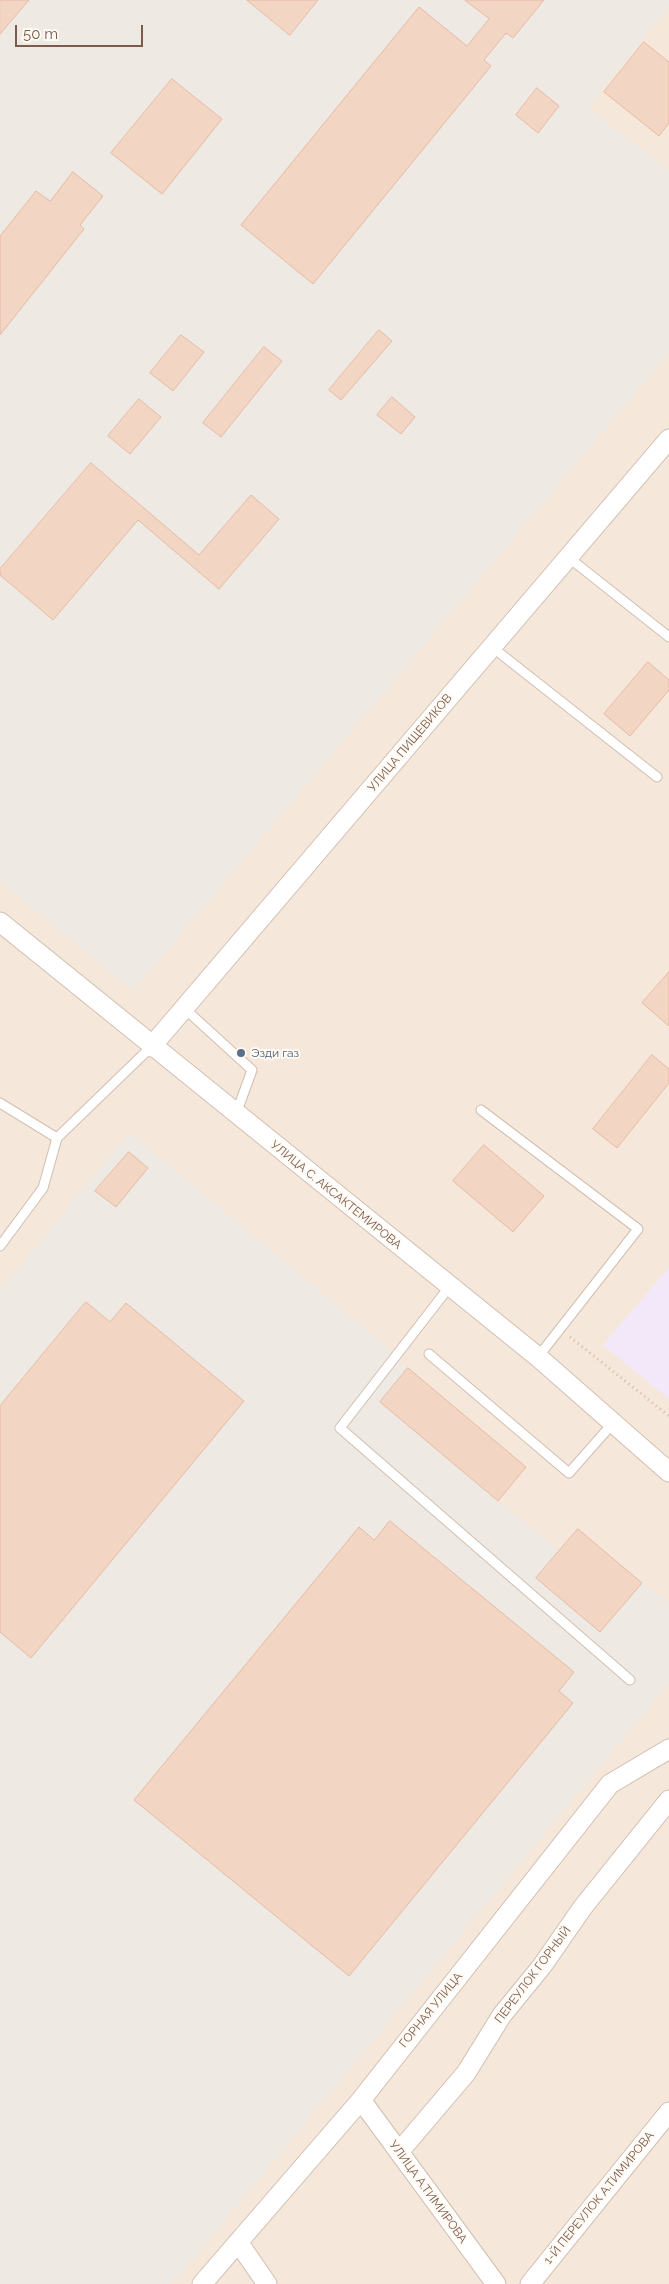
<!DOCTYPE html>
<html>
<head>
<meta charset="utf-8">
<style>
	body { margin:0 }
	#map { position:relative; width:669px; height:2284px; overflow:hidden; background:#fdf6ec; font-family:Raleway,sans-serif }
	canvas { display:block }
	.scale { position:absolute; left:15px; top:25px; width:128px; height:22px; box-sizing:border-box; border:2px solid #7a5c4d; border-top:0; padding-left:6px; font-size:15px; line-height:18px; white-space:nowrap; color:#7a5c4d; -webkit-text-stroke:4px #fffaf3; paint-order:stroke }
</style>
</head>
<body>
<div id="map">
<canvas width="669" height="2284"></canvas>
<div class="scale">50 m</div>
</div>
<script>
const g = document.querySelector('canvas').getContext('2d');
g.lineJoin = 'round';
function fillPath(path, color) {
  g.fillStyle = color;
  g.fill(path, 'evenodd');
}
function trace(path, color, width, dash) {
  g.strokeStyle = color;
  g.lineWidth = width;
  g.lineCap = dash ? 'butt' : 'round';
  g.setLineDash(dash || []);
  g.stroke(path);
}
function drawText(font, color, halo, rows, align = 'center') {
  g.font = font + ' Raleway,sans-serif';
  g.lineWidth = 4;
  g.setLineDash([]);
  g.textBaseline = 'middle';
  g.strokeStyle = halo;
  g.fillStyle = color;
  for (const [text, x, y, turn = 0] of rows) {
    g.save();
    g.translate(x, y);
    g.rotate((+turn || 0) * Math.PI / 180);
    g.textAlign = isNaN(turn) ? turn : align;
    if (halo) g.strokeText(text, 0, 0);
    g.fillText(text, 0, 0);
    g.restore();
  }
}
fillPath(new Path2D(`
	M0,0H669V2284H0Z`), '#f5e8da');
fillPath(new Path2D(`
	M0,0H669V6L588,107L669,171V353L133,991L0,881Z
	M129,1132L374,1336L408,1368L526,1467L498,1501L559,1551L578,1529L642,1583L669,1602V1683L172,2284H0V1291Z`), '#efe9e4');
fillPath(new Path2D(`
	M669,1267V1399L603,1345Z`), '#f3e8fa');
const building = new Path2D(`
	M0,0H29L0,34Z
	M247,0H318L290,35Z
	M465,0H544L513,38L506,33L484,60L491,66L313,284L241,225L419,7L467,46L489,19Z
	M644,42L669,62V123L659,136L604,92Z
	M172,79L222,119L162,194L111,153Z
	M537,88L559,106L538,133L516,115Z
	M73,172L103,196L80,225L84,229L0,335V236L36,191L50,201Z
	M379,330L392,341L341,400L329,390Z
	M181,335L204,352L173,391L150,373Z
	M264,347L282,361L221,437L203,423Z
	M392,397L415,417L401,434L377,415Z
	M139,399L161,417L130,454L108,436Z
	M91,463L199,555L251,495L279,519L219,589L138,520L53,620L0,575V569Z
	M648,662L669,680V690L630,736L604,714Z
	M669,972V1026L642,1003Z
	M652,1055L669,1069V1083L617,1148L593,1129Z
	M484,1145L544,1196L513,1232L453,1181Z
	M129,1152L148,1168L116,1207L95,1191Z
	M86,1302L110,1322L126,1303L244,1401L31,1658L0,1632V1406Z
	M408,1368L526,1467L498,1501L380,1402Z
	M390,1521L574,1672L559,1691L573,1703L349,1976L134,1800L359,1527L374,1540Z
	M578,1529L642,1583L600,1632L536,1578Z`);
fillPath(building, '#f3d5c3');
trace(building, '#e6bba3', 1);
const service = new Path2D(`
	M568,557L669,637
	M492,647L657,777
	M184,1008L252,1070L236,1114
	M0,1103L57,1138
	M481,1110L638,1229L538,1357
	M0,1246L43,1188L57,1138L151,1047
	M450,1286L340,1428L630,1680
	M429,1354L569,1473L613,1423`);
const minor = new Path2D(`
	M0,922L538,1357L669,1472
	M151,1047L669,439
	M361,2100L496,2284
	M399,2152L466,2073L502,2015L542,1966L583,1907L669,1800
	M238,2242L267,2284
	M202,2284L361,2100L610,1784L669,1749
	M530,2284L669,2112`);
trace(service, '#d1beb0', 11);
trace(minor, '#d1beb0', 21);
trace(new Path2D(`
	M570,1337L669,1416`), '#d9b8a5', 3, [1, 4]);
trace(service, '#fff', 9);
trace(minor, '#fff', 19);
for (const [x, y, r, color] of [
	[241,1053,5,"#5c6f8a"]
]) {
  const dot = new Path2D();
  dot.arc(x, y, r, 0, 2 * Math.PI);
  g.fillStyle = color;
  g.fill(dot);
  trace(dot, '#fffaf3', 2);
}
drawText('12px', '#7a5c4d', '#fffaf3', [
	["УЛИЦА ПИЩЕВИКОВ",410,743,-50],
	["УЛИЦА С. АКСАКТЕМИРОВА",336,1195,39],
	["ПЕРЕУЛОК ГОРНЫЙ",533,1975,-53],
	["ГОРНАЯ УЛИЦА",431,2010,-51],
	["УЛИЦА А.ТИМИРОВА",428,2192,54],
	["1-Й ПЕРЕУЛОК А.ТИМИРОВА",599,2198,-51]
]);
drawText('12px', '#4e5e75', '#fffaf3', [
	["Эзди газ",251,1053]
], 'left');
</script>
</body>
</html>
